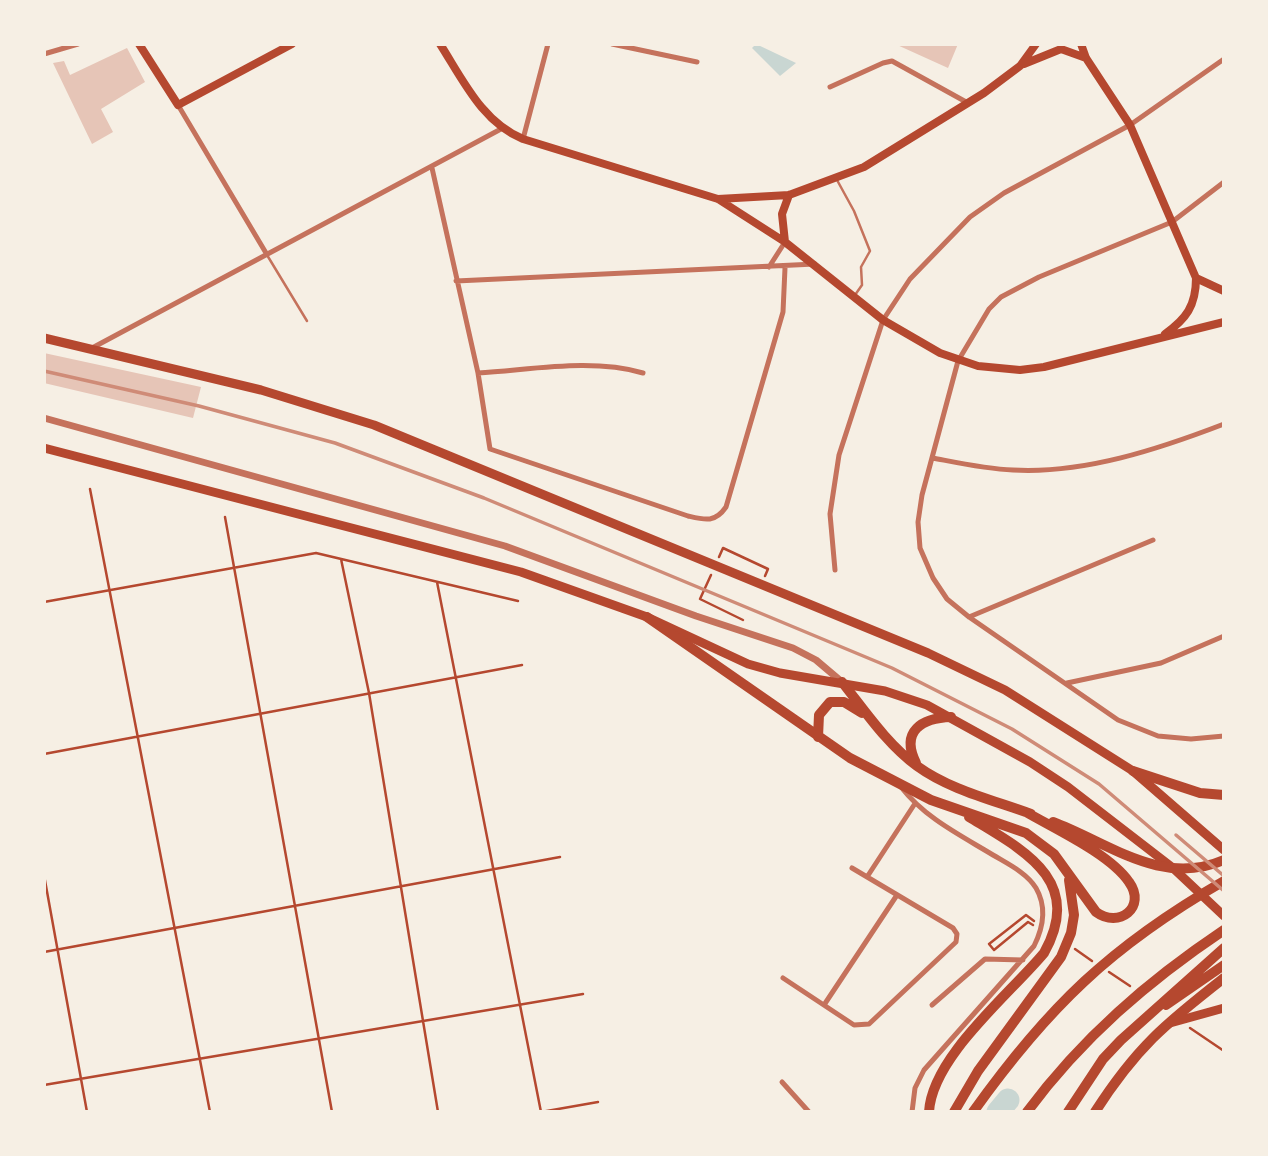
<!DOCTYPE html>
<html>
<head>
<meta charset="utf-8">
<style>
	body { margin:0 }
	#map { position:relative; width:1268px; height:1156px; overflow:hidden; background:#f6efe4; font-family:Karla,sans-serif }
	canvas { display:block }
	.frame { position:absolute; inset:0; border:46px solid #f6efe4; pointer-events:none }
</style>
</head>
<body>
<div id="map">
<canvas width="1268" height="1156"></canvas>
<div class="frame"></div>
</div>
<script>
const g = document.querySelector('canvas').getContext('2d');
g.lineJoin = 'round';
function fillPath(path, color) {
  g.fillStyle = color;
  g.fill(path, 'evenodd');
}
function trace(path, color, width, dash) {
  g.strokeStyle = color;
  g.lineWidth = width;
  g.lineCap = dash ? 'butt' : 'round';
  g.setLineDash(dash || []);
  g.stroke(path);
}
fillPath(new Path2D(`
	M756,44L796,63L780,76L752,48Z`), '#c9d6d2');
trace(new Path2D(`
	M998,1112L1008,1100`), '#c9d6d2', 23);
fillPath(new Path2D(`
	M895,44H958L948,68Z
	M127,48L145,82L101,109L113,132L92,144L53,63L64,61L70,75Z
	M44,353L201,387L193,418L44,383Z`), '#e6c5b7');
trace(new Path2D(`
	M90,489L210,1112
	M225,517L332,1112
	M719,557L723,548L768,569L765,576
	M341,559L369,693L438,1112
	M711,575L700,599L743,620
	M437,582L541,1112
	M44,602L316,553L518,601
	M44,754L522,665
	M44,875L87,1112
	M1033,925L1028,922L994,950L989,944L1026,915L1034,921
	M1075,949L1092,961
	M44,952L560,857
	M1109,972L1130,986
	M1190,1028L1224,1051
	M44,1085L583,994
	M541,1112L598,1102`), '#b5482f', 2.5);
trace(new Path2D(`
	M837,180L854,211L870,251L861,267L862,285L855,295
	M267,255L307,321`), '#c5725c', 2.5);
trace(new Path2D(`
	M612,44L697,62
	M44,54L78,44
	M830,87L883,63L892,61L968,103
	M178,105L266,253
	M523,139L548,44
	M432,168L478,373L490,449L688,516C705,520 715,523 726,507L783,312L785,268
	M1224,182L1172,222L1039,277L1001,297L989,309L958,361L922,495L918,522L920,548L933,578L947,599L969,617L1118,720L1158,736L1191,739L1224,736
	M769,267L785,242
	M456,281L815,264
	M92,348L501,129
	M478,373C531,370 591,358 643,373
	M933,458C959,463 986,469 1013,470C1084,474 1159,449 1224,424
	M835,570L830,514L839,455L883,320L910,279L970,217L1004,193L1130,125L1224,59
	M969,617L1153,540
	M1067,683L1161,663L1224,636
	M901,787C925,818 960,835 993,855C1008,864 1027,873 1036,888C1047,907 1043,928 1034,946L924,1070L915,1088L912,1112
	M867,877L914,805
	M783,978L854,1025L869,1024L956,942L957,934L953,928L852,868
	M824,1005L897,895
	M932,1005L985,959L1023,960
	M782,1082L809,1112`), '#c5725c', 5);
trace(new Path2D(`
	M44,418L505,546L696,616L793,648L816,660L842,682`), '#c5725c', 7);
trace(new Path2D(`
	M139,44L178,105L292,44
	M440,44C463,80 482,122 523,139L718,199L785,242L883,320L940,353L978,366L1020,370L1044,367L1224,322
	M1081,44L1086,58L1130,125L1196,278C1196,306 1186,319 1165,334
	M1024,64L1061,49L1086,58
	M718,199L789,195L864,167L984,93L1020,66L1036,44
	M785,242L782,214L789,195
	M1196,278L1224,291`), '#b5482f', 8);
trace(new Path2D(`
	M44,338L261,390L374,425L928,653L1005,690L1133,771L1224,850
	M44,448L521,572L647,617L748,664L780,673L885,691L927,705L1030,762L1068,787L1173,868L1224,916
	M1170,1023L1224,1008`), '#b5482f', 9);
trace(new Path2D(`
	M647,617L850,758L931,800L1026,833L1054,854L1096,912C1119,929 1147,907 1129,882C1110,854 1055,829 1026,812
	M842,682C865,711 887,744 917,766C950,790 993,800 1031,814
	M818,737L819,715L830,702H844L862,713
	M916,763C900,731 922,718 951,717
	M1133,771L1200,793L1224,795
	M1053,822C1109,843 1161,887 1224,860
	M1166,1005L1224,965
	M929,1112C932,1057 1009,995 1044,953C1085,880 1023,850 969,817
	M954,1112L978,1071L1061,957L1071,933L1074,915L1069,880
	M973,1112C1048,1007 1111,946 1224,881
	M1027,1112C1082,1038 1148,981 1224,930
	M1068,1112L1103,1059L1121,1040L1224,948
	M1095,1112C1136,1048 1165,1024 1224,978`), '#b5482f', 10);
trace(new Path2D(`
	M44,371L199,406L335,443L484,498L892,668L1012,729L1099,784L1224,891
	M1176,835L1224,876`), '#cf8b77', 3.5);
</script>
</body>
</html>
